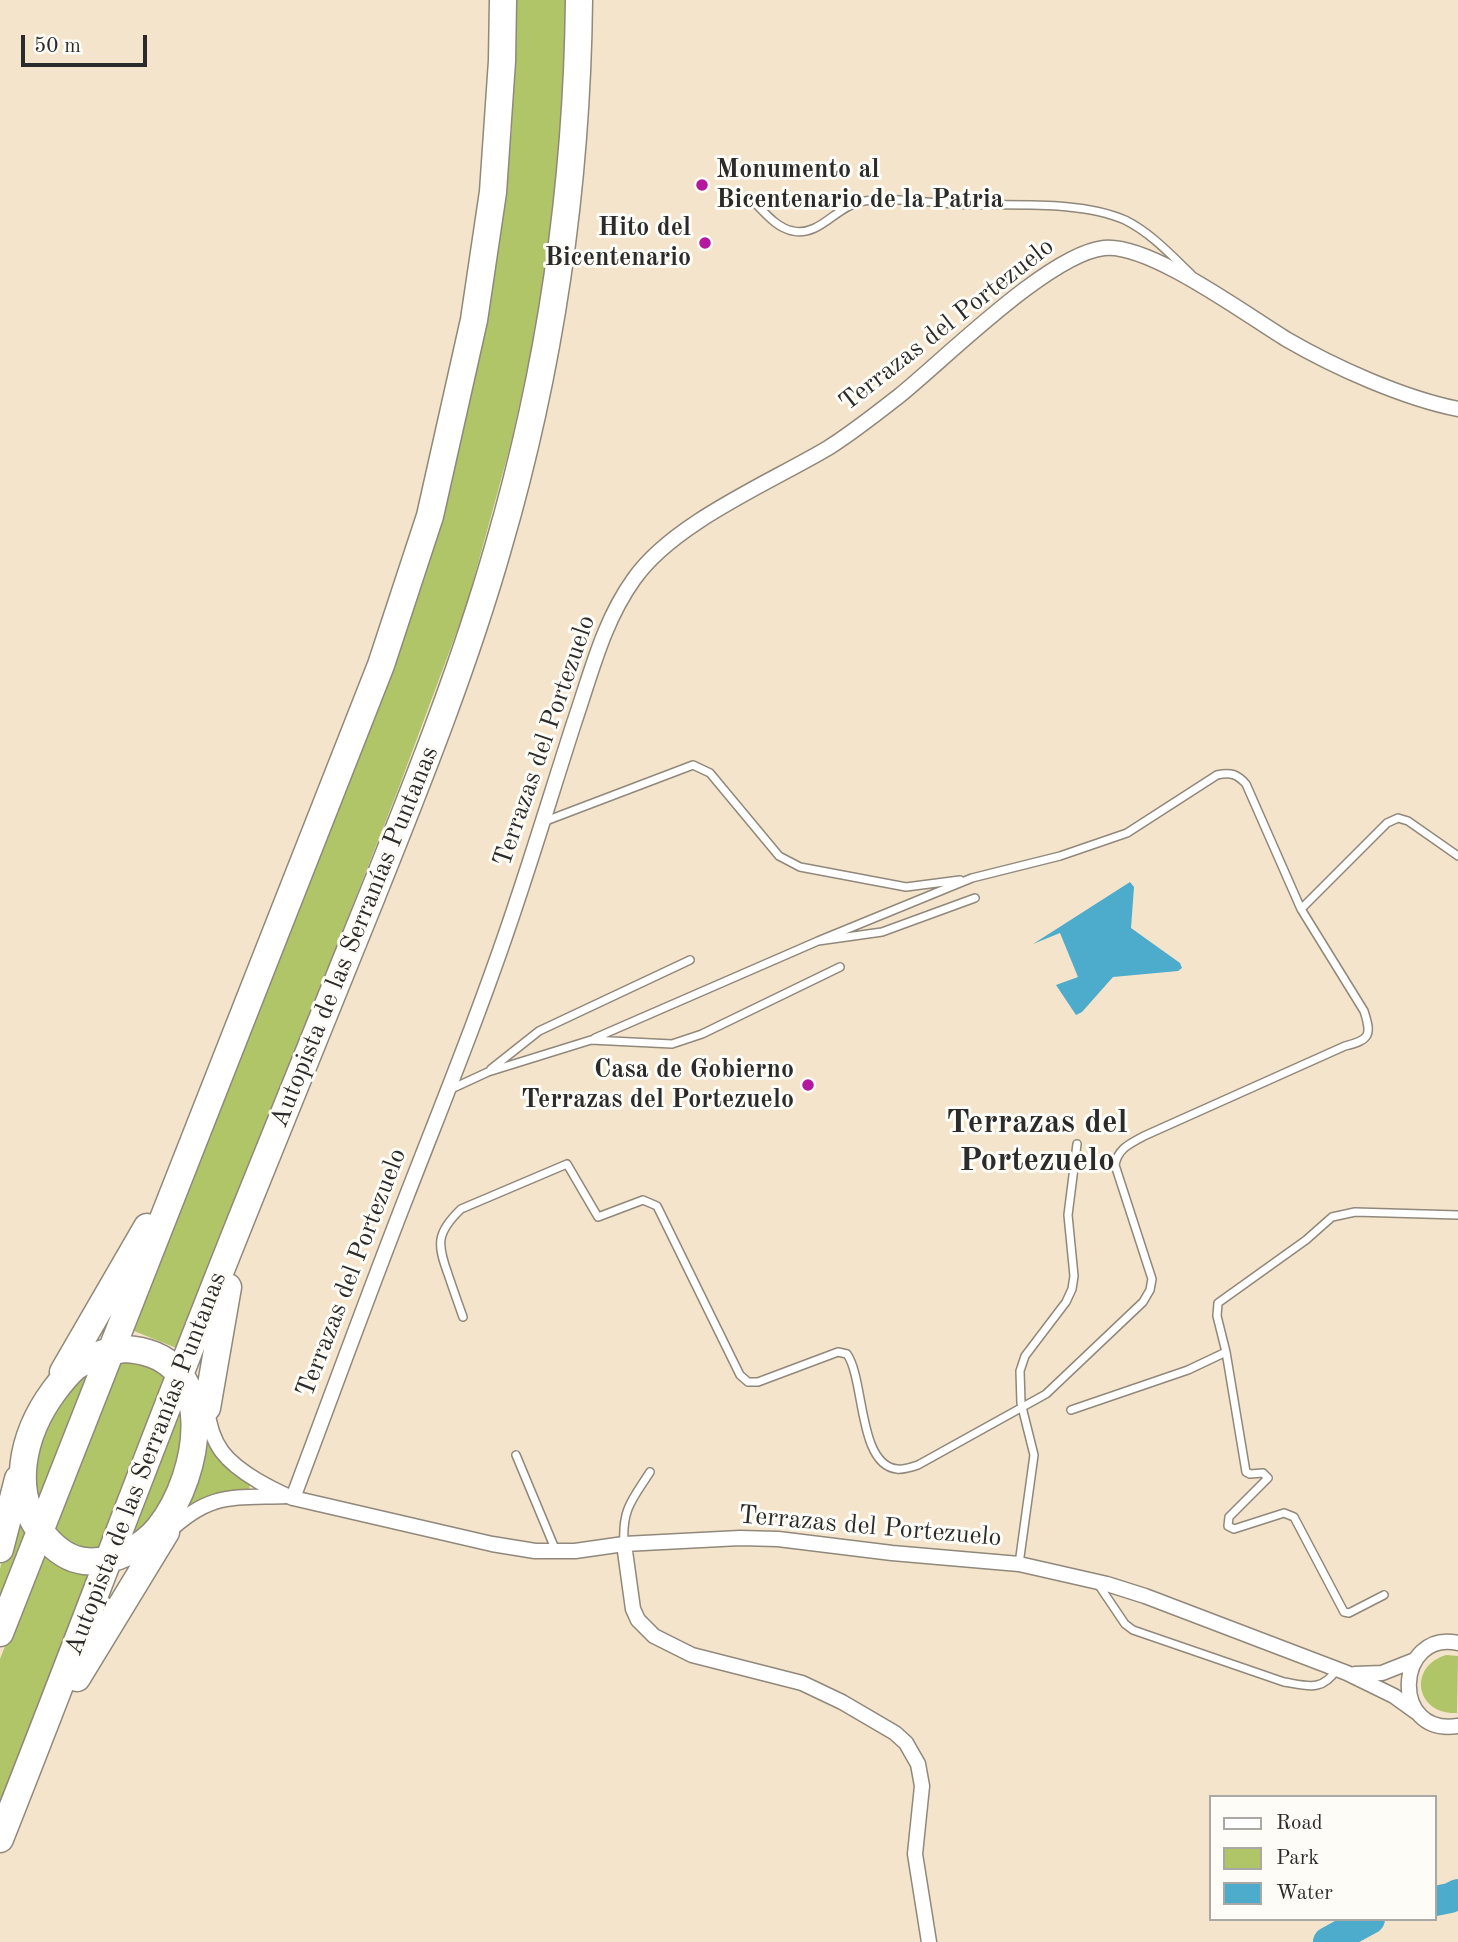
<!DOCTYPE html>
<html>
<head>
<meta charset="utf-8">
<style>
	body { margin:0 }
	#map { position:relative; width:1458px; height:1942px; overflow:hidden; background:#f4e4cb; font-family:"Old Standard TT",serif }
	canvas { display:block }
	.legend { position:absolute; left:1209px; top:1795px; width:228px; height:126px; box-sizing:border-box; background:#fdfcf7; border:2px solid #a9a8a5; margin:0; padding:9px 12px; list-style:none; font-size:21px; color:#2b2b2b }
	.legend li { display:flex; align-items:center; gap:14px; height:35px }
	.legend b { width:35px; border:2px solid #a9a8a5 }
	.scale { position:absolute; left:21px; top:35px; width:126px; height:32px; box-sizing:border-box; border:4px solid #2b2b2b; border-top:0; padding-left:9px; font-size:21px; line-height:24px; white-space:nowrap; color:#2b2b2b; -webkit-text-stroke:5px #fdfcf7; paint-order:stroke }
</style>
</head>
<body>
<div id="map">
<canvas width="1458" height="1942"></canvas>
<ul class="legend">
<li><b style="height:9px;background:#fff"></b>Road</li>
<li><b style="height:19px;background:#b0c468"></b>Park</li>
<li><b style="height:19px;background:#4dabcc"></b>Water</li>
</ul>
<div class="scale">50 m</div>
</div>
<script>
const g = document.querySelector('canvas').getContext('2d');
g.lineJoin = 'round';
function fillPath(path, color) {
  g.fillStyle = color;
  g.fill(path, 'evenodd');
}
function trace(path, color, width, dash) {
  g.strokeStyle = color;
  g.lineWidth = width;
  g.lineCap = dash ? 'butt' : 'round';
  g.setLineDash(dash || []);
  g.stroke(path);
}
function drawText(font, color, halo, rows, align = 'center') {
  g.font = font + ' "Old Standard TT",serif';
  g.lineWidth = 6;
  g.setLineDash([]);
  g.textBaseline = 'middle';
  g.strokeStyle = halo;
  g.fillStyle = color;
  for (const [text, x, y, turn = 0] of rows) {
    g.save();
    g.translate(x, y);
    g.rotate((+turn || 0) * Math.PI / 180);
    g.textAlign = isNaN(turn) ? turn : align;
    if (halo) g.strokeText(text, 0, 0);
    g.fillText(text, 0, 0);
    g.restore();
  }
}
fillPath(new Path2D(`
	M513,0H566L567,35L549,272L511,443L467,604L399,787L179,1349L129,1329L346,790L425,577L484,332L512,129Z
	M137,1359L170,1379L101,1553H85L49,1531L117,1360Z
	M93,1366L38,1508L34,1473L47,1415Z
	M181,1403L186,1441L160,1512L126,1543Z
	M203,1430L251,1482L248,1492C218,1488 198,1503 175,1519Z
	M17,1498L29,1531L0,1606V1569Z
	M43,1548L95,1570L0,1810V1659Z
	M1446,1655L1458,1656L1457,1713C1416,1715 1407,1667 1446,1655Z`), '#b0c468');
fillPath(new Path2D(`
	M1130,882L1134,887L1131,928L1180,963L1182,968L1178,971L1113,977L1082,1012L1076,1015L1056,985L1078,977L1060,933L1033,944Z`), '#4dabcc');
trace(new Path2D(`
	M1435,1901L1450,1898L1458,1894
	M1328,1942L1370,1919`), '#4dabcc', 30);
const lane = new Path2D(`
	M755,203C766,214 777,228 793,231C819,237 837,206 860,202C885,196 929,203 956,204C1007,207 1077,199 1125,220C1151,233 1170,254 1191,274
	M543,822L693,765L710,773L779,856L800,867L906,887L960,880
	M818,941L972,878L1060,856L1127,833L1217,775C1231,772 1237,774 1246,784L1301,909
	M595,1038L818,941L882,932L975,898
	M491,1069L539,1031L690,960
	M449,1090L488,1072L591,1040L672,1044L702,1034L840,967
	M463,1317C458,1303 453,1289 448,1274C437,1244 436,1233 461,1209L567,1164L598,1217L643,1200L657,1206L740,1375L748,1382H758L838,1352L847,1354C865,1380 858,1465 897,1469C903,1470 912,1467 918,1465L1046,1394L1143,1302L1150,1290L1152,1279L1115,1165C1118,1148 1130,1144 1144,1136L1345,1046C1370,1040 1372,1035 1364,1011L1301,909L1387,823L1398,818L1408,821L1458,856
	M1071,1410L1188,1370L1226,1352
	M516,1455L556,1551
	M624,1543C622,1509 632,1500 650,1472
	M1019,1564L1034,1455L1021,1403L1020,1371L1025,1356L1066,1302L1072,1289L1074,1276L1068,1215L1077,1144
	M1098,1584L1125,1624L1133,1630L1284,1682C1308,1686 1322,1692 1337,1669
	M1384,1595L1349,1613L1344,1612L1294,1517L1284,1513L1234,1529L1228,1526L1229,1517L1268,1478L1263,1473L1250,1474L1246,1472L1226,1352L1217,1316L1218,1303L1306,1240L1332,1217L1355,1212L1458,1215`);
const street = new Path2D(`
	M207,1408C211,1446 226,1462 258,1481C269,1487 281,1494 293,1498L492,1544L535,1551H575L624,1544L740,1538L778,1539L892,1553L1019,1564L1107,1584L1145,1596L1347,1673L1394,1696L1419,1714
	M293,1498C331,1397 368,1295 407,1195C444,1100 482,1006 514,910C535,848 554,785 574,723C591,674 603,622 634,579C673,523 769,483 828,448C852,433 876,414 899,396C945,359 1049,254 1104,248C1149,243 1245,314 1286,339C1334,367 1403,398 1458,409
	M167,1533C210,1492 231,1498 286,1496
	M624,1544L633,1609L638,1620L654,1636L692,1655L802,1683L842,1702L895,1733L906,1743L918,1764L922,1786L915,1854L929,1942
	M1458,1643C1396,1629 1389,1737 1458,1726
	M1355,1674L1382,1673L1415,1660`);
const highway = new Path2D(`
	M124,1349C222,1353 202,1474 159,1528C143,1548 111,1564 84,1561C68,1559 56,1550 45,1537C7,1494 23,1433 54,1391C60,1383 67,1374 75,1367C89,1357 107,1351 124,1349Z
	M63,1372L147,1227
	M195,1409L207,1408L228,1287
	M0,1549L18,1479
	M0,1633L381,665L430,516L474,320L493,192L502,61L503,0
	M77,1678L166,1532
	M0,1839C86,1622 167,1402 255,1185C294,1089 333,992 372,896C418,781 464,667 498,548C550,370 577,185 579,0`);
trace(lane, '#90887b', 10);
trace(street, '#90887b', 17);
trace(highway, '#90887b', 29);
trace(lane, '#fff', 7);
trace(street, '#fff', 14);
trace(highway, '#fff', 26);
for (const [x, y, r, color] of [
	[702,185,7,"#b5179e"],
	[705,243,7,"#b5179e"],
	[808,1085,7,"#b5179e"]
]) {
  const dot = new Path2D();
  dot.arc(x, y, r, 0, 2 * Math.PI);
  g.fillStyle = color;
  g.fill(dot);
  trace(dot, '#fdfcf7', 2.5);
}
drawText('bold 26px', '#2b2b2b', '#fdfcf7', [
	["Monumento al",716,170,"left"],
	["Bicentenario de la Patria",716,200,"left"],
	["Hito del",691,228],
	["Bicentenario",691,258],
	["Casa de Gobierno",794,1070],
	["Terrazas del Portezuelo",794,1100]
], 'right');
drawText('26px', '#2b2b2b', '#fdfcf7', [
	["Terrazas del Portezuelo",947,325,-38],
	["Terrazas del Portezuelo",545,741,-71],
	["Autopista de las Serranías Puntanas",355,937,-68],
	["Terrazas del Portezuelo",352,1273,-69],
	["Autopista de las Serranías Puntanas",146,1464,-69],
	["Terrazas del Portezuelo",870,1527,5]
]);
drawText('bold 33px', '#2b2b2b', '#fdfcf7', [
	["Terrazas del",1037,1123],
	["Portezuelo",1037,1161]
]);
</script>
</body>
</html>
